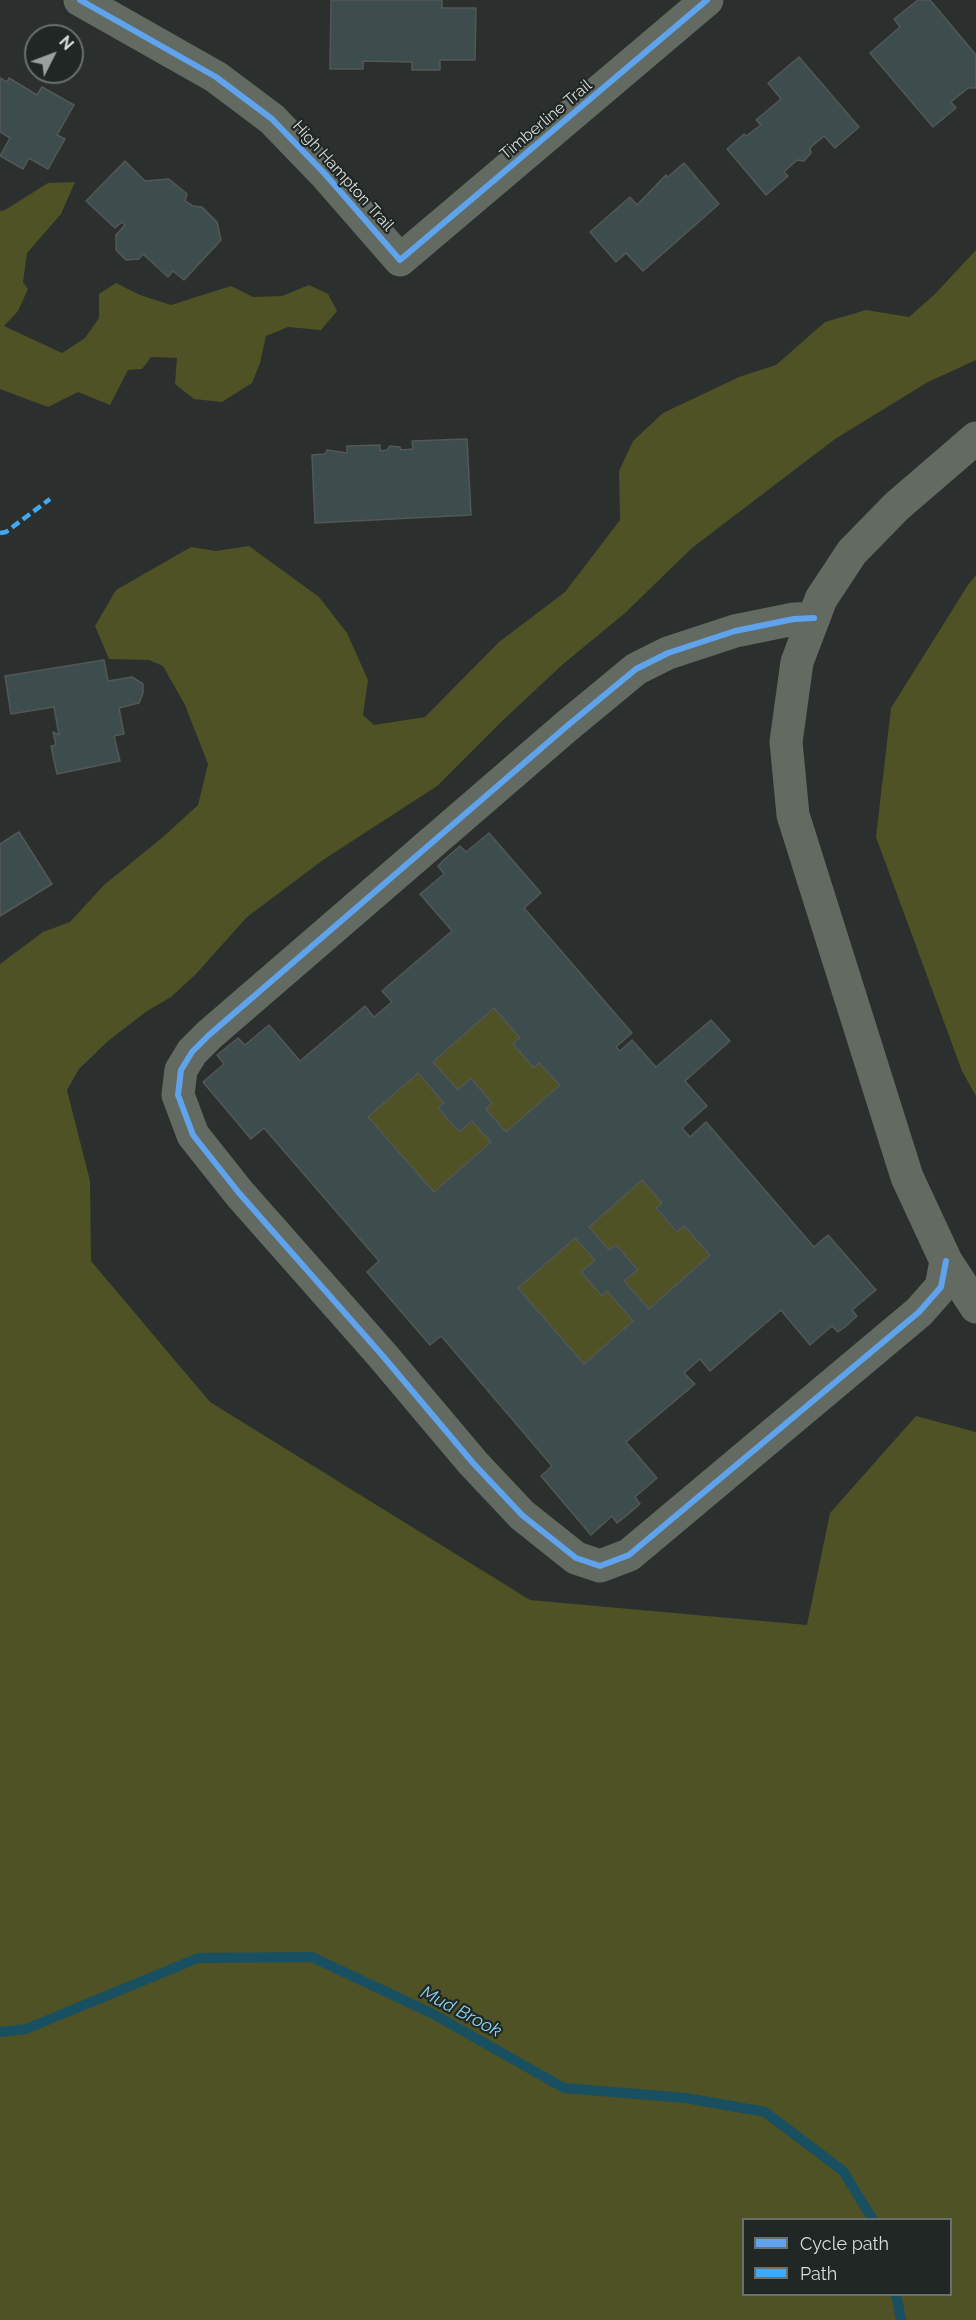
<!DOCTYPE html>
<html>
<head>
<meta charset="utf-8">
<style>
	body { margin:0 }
	#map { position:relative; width:976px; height:2320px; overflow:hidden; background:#2b302e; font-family:Raleway,sans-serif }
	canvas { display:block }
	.legend { position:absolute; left:742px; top:2218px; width:210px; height:78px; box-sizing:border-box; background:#202724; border:2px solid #6a706d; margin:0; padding:8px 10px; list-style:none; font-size:18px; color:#d9dddb }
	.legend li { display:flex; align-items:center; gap:12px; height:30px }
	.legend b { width:30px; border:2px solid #6a706d }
	.north { position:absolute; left:24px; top:24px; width:60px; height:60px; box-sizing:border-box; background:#202724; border:2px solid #6a706d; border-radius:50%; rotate:48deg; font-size:16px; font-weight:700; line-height:24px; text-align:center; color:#d9dddb }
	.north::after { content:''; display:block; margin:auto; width:21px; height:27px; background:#9ca09e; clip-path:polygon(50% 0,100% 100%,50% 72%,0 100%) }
</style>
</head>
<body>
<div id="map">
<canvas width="976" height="2320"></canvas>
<ul class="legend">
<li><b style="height:8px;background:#60a3ed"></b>Cycle path</li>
<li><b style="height:8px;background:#3fa9f5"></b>Path</li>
</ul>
<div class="north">N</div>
</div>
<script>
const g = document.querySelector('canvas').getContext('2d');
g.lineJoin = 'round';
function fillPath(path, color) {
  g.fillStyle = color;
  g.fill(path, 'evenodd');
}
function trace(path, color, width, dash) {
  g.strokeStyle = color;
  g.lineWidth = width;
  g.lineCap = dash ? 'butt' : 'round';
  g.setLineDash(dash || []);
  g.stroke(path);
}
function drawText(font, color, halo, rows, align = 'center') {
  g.font = font + ' Raleway,sans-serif';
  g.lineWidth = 4.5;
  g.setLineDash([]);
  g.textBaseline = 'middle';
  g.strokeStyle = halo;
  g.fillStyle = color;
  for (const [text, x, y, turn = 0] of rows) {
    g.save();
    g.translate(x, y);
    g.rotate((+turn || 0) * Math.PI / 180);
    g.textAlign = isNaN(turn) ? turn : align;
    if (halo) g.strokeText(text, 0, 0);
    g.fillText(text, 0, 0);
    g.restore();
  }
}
fillPath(new Path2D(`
	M75,182L61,214L27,253L23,282L28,289L18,311L4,326L62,353L85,338L99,318V294L116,283L140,295L171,305L231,286L253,297L282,296L309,285L328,294L337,311L321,330L288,327L266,336L260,363L252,383L222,402L194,399L175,384L177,358L151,357L142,369L128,370L110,405L78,392L48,407L0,389V211L5,210L48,183Z
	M976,250V360L928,382L835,439L692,548L625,613L562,665L499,724L437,786L323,860L247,917L196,974L171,997L147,1011L108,1041L79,1069L67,1090L90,1181L91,1261L210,1402L530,1600L807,1625L830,1513L916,1416L976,1432V2320H0V964L43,932L70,922L104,885L163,837L198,805L208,764L185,705L163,666L149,660L109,659L95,626L116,590L191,547L216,551L249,546L319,597L347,633L368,680L363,715L374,725L425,717L499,642L565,592L620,520L619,471L633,441L663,413L739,377L776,365L825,322L866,310L909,317L934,295ZM744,2220H950V2294H744Z
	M976,575V1096L962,1071L876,837L891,708L968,585Z
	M494,1008L520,1038L513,1044L534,1067L539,1063L560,1085L506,1132L486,1109L492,1103L471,1078L458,1090L433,1062Z
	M418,1073L444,1103L438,1108L458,1132L472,1121L491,1142L434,1192L368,1117Z
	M642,1180L662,1203L656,1209L676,1232L684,1226L710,1255L649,1309L624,1281L637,1269L616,1245L609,1250L589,1227Z
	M575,1238L595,1260L602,1296L607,1291L633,1321L584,1364L518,1288Z`), '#4e5224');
trace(new Path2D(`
	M0,2032L26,2029L198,1958L312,1957L433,2014L564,2088L686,2098L765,2112L843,2171L873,2220
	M896,2294L901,2320`), '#184f61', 10);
const building = new Path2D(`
	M331,0H442V8H476L475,60H440V70H412V62L363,61V69H330Z
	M918,0H930L976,55V88H968L951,102L956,108L933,127L870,53L900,27L894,19Z
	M799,57L859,127L835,148L824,136L810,148L811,153L804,161L797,160L784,172L788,176L766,195L727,149L744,134L746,136L761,125L756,120L781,99L768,83Z
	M0,78L7,82L9,78L37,95L42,87L74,105L57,135L65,139L48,169L29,158L23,169L0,156L10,138L0,132Z
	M125,161L145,181L169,179L187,194L185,201L193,206L202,207L217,222L221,240L184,280L173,271L168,277L143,254L139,259L126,260L116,250V235L125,225L122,222L115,228L86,201Z
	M684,163L719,204L643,271L626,253L616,262L590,232L630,197L637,205L666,175L668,177Z
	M467,439L471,515L315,523L312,455L325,454L327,450L347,453V446L380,445V451L387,450L390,446L400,447L401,450L413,449L412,441Z
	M104,660L108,681L132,677L143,684V693L139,703L119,708L124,734L114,736L120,761L57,774L51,746L56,745L53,732L59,735L54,707L11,714L5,676Z
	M19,832L52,884L0,916V844Z
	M489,833L541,893L524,908L632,1033L616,1047L620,1051L632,1040L656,1067L711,1020L730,1041L685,1081L707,1106L682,1128L690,1137L706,1122L814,1247L828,1235L876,1290L852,1310L857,1316L845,1327L838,1332L832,1326L810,1345L781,1310L710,1371L700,1359L684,1373L695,1384L626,1442L657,1478L635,1497L640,1504L626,1516L617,1523L612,1516L591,1535L541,1476L552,1466L443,1338L441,1336L430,1345L367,1272L379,1261L264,1128L251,1139L203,1082L224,1064L217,1055L238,1038L245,1045L269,1025L300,1061L365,1006L374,1017L392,1002L382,991L452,931L420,894L444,874L438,866L445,859L460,846L466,852ZM494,1008L520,1038L513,1044L534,1068L539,1063L560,1085L506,1132L486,1109L492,1103L471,1078L458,1090L433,1062ZM418,1073L444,1103L438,1108L459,1132L472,1121L491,1142L434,1192L368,1117ZM642,1180L662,1203L656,1208L677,1232L684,1226L710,1255L649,1309L624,1281L638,1270L616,1245L609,1250L589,1227ZM575,1238L595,1260L581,1272L602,1296L607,1291L633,1321L584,1364L518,1288Z`);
fillPath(building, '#3d4d4d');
trace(building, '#535756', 1.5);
trace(new Path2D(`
	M80,0L216,77L272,119L325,174L400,260L707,0
	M976,438L897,506L852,552L821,599L797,662L786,742L793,815L907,1177L946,1261L976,1307
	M814,618L794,619L735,631L668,653L636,669L567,726L209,1035L192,1052L181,1070L178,1095L193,1135L239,1193L382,1355L473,1463L522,1515L576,1558L600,1566L629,1555L919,1312L941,1287L946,1261`), '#626a61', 33);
trace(new Path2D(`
	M0,533L6,532L50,499`), '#3fa9f5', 4.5, [9, 4.5]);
trace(new Path2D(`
	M80,0L216,77L272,119L325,174L400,260L707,0
	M814,618L794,619L735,631L668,653L636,669L567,726L209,1035L192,1052L181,1070L178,1095L193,1135L239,1193L382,1355L473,1463L522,1515L576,1558L600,1566L629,1555L919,1312L941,1287L946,1261`), '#60a3ed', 6);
drawText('16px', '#d9dddb', '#202724', [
	["Timberline Trail",546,120,-40],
	["High Hampton Trail",343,176,48]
]);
drawText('italic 18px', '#89d5f3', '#202724', [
	["Mud Brook",461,2012,28]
]);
</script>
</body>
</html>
